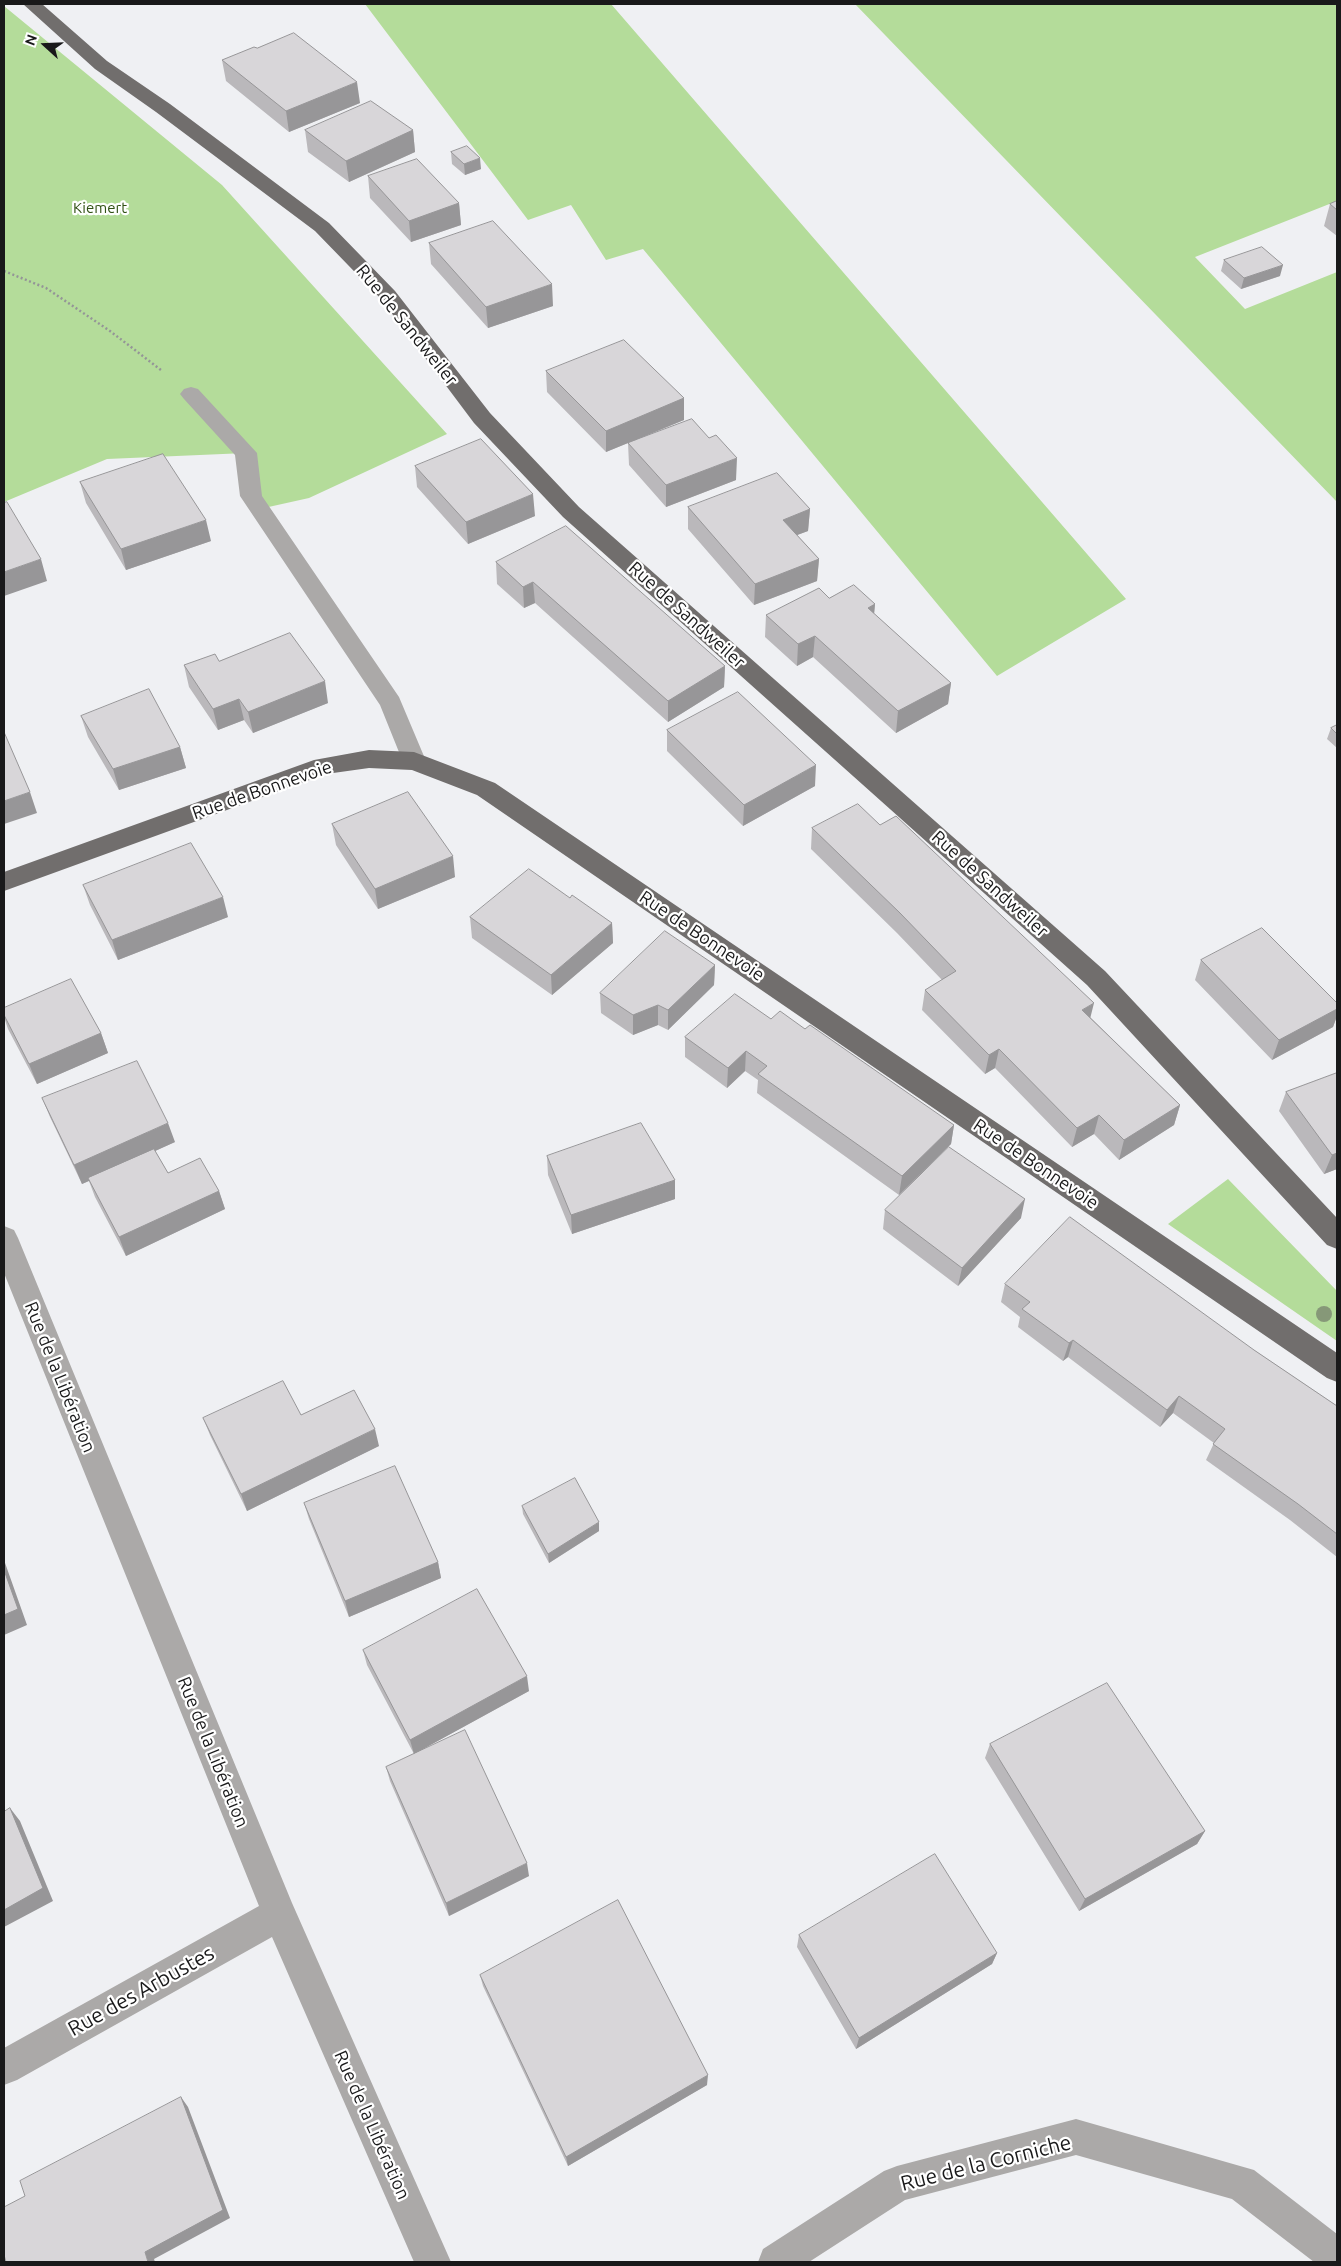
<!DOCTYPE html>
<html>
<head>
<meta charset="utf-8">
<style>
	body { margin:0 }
	#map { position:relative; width:1341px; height:2266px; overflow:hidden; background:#eff0f3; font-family:Ubuntu,sans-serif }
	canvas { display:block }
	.frame { position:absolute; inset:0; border:5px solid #19191a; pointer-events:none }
	.north { position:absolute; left:20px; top:20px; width:50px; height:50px; -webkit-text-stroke:4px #fff; paint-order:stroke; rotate:290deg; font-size:14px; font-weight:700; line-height:20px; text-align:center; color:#19191a }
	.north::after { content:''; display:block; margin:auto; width:18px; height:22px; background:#19191a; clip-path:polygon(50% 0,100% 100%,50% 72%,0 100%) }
</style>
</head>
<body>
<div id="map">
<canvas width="1341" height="2266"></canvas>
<div class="frame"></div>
<div class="north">N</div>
</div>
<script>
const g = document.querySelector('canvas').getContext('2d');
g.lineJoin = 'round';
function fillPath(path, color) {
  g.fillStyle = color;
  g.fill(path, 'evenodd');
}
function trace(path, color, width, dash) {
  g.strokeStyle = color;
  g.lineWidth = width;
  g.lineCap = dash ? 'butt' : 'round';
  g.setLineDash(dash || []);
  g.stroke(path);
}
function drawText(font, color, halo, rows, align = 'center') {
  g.font = font + ' Ubuntu,sans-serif';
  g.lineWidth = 4.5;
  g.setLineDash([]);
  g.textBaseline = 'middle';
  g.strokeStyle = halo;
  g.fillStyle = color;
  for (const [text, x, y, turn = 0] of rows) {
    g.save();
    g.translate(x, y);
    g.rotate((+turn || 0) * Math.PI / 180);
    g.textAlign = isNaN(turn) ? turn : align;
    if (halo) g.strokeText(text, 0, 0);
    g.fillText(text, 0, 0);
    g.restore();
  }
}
fillPath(new Path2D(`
	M365,4H611L1126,599L997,676L643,249L606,260L571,205L528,220Z
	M855,4H1337V201L1195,257L1245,309L1337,272V502Z
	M4,6L222,185L447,434L309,498L264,508L246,453L107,459L4,502Z
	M1228,1179L1337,1291V1341L1168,1224Z`), '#b4dc9a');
trace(new Path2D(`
	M4,271L46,288L110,331L161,370`), '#949597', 2.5, [2, 2.5]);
fillPath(new Path2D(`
	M191,387L198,389L257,453L262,496L399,697L426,761L423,767L414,770L405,767L380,705L240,496L235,455L184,399L180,394L184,389Z
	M4,1226L14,1230L18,1238L292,1903L451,2262H414L272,1937L17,2080L4,2085V2048L259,1906L4,1273Z
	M1076,2119L1254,2170L1337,2234V2262H1314L1232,2199L1076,2155L905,2200L809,2262H758L763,2249L884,2171L897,2166Z`), '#aba9a8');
fillPath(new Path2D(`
	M23,4H42L107,61L170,104L329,223L395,291L490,413L579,507L1105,971L1337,1218V1249L1327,1245L1087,985L563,517L474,423L381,299L315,231L156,112L95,69Z
	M369,750L414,752L495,783L1337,1353V1382L1327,1378L477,795L412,770L369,768L326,774L4,891V872L314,760Z`), '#716e6d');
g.fillStyle = '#869878';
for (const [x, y] of [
	[1324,1314]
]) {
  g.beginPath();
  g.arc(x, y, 8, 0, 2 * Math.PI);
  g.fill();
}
fillPath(new Path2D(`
	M222,60L360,103L289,132L226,81Z
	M305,130H413L415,152L349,182L308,152Z
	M451,152L481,169L465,175L452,164Z
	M368,176L459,203L461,225L411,242L370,198Z
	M1337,201V236L1324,226L1330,204Z
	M429,243L553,306L488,328L431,264Z
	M1224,260L1280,276L1241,289L1221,271Z
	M546,371L684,398V420L636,440L736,480L666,507L629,465L628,443L606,452L547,392Z
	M415,466L535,516L468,544L417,487Z
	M80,482L211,541L126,570L86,503Z
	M688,507L810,509L808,531L797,535L819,559L817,581L754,605L688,529Z
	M496,562L725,666L724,687L668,722L535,603L524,608L497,584Z
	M829,598L875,604L874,614L951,683L948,704L896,733L813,657L797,666L765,637L766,615Z
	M219,661L328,703L253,733L244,720L218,730L189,687L184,665Z
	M81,716L180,747L186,768L119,790L88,737Z
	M1337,725V748L1327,739L1331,728Z
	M667,730L815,786L743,826L667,751Z
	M332,824L455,877L378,909L336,845Z
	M880,825L1091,1018L1180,1105L1174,1125L1119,1160L1094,1134L1072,1147L995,1068L985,1074L922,1010L925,990L942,980L897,933L811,849L812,828Z
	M83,885L228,917L118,960L90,905Z
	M570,898L612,923L613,943L552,995L472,938L470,917Z
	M1201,960L1337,1003V1016L1333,1027L1272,1060L1195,980Z
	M715,965L714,985L668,1030L658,1025L633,1035L601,1013L600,993Z
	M4,1008L101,1033L108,1053L37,1084L8,1029L4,1017Z
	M771,1019L805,1029L954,1125L951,1144L899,1195L757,1093L758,1080L745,1071L727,1088L685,1057V1037Z
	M1337,1073V1169L1324,1174L1279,1111L1286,1092Z
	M42,1098L175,1142L155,1151L168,1173L219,1191L225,1209L126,1256L95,1197L89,1181L82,1184L50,1117Z
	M547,1156L675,1180V1199L572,1234L548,1175Z
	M885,1210L1021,1218L958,1286L883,1229Z
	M1005,1284L1254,1350L1337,1406V1557L1290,1520L1206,1460L1214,1443L1173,1413L1160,1427L1068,1357L1063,1361L1018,1327L1020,1317L1001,1302Z
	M301,1415L379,1446L247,1511L210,1435L203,1418Z
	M304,1503L438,1562L441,1578L349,1617L309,1519Z
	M522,1506L599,1531L549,1563L523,1514Z
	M363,1650L529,1691L414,1754L529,1876L449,1916L390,1781L386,1767L414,1754L367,1665Z
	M990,1744L1205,1831L1197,1844L1079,1911L985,1758Z
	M799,1935L997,1953L992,1964L856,2049L797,1947Z
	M480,1975L707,2085L568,2166L483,1986Z`), '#bab8bb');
fillPath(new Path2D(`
	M357,82L360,103L289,132L286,111Z
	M413,130L415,152L349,182L346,161Z
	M480,158L481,169L465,175L464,164Z
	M459,203L461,225L411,242L409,221Z
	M1283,265L1280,276L1241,289L1244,278Z
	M552,284L553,306L488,328L486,307Z
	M684,398V420L606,452V431Z
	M737,458L736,480L666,507V485Z
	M533,494L535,516L468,544L466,522Z
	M810,509L808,531L781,541L783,520Z
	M206,520L211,541L126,570L121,549Z
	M41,559L47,581L4,596V572Z
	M819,559L817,581L754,605L755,584Z
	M533,582L535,603L524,608L523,587Z
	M875,604L873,625L868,608Z
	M815,636L813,657L797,666L798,644Z
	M725,666L724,687L668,722V701Z
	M325,681L328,703L253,733L248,712Z
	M951,683L948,704L896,733L898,711Z
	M239,699L244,720L218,730L213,709Z
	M180,747L186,768L119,790L113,769Z
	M816,765L815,786L743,826L744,805Z
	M30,792L37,813L4,824V801Z
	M453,856L455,877L378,909L375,889Z
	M223,897L228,917L118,960L112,940Z
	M612,923L613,943L552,995L551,975Z
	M715,965L714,985L668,1030V1010Z
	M1094,1003L1089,1023L1082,1010Z
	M658,1005V1025L633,1035V1015Z
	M1337,1009V1016L1333,1027L1272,1060L1279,1040Z
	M101,1033L108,1053L37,1084L29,1064Z
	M999,1049L995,1068L985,1074L989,1055Z
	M746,1051L745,1071L727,1088L728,1068Z
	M1180,1105L1174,1125L1119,1160L1124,1140Z
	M1099,1115L1094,1134L1072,1147L1077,1128Z
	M168,1123L175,1142L82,1184L74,1165Z
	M954,1125L951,1144L899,1195L902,1176Z
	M1337,1153V1169L1324,1174L1332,1155Z
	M675,1180V1199L572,1234L571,1215Z
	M219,1191L225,1209L126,1256L119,1237Z
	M1025,1199L1021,1218L958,1286L962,1268Z
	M1073,1340L1068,1357L1063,1361L1069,1343Z
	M1179,1396L1173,1413L1160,1427L1167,1410Z
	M375,1429L379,1446L247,1511L241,1494Z
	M599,1522V1531L549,1563L548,1554Z
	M4,1560L27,1625L4,1635Z
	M438,1562L441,1578L349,1617L345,1601Z
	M527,1676L529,1691L414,1754L410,1740Z
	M10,1808L20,1821L53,1901L4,1927V1910Z
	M1205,1831L1197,1844L1079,1911L1085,1899Z
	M527,1863L529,1876L449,1916L446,1903Z
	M997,1953L992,1964L856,2049L859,2038Z
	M708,2075L707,2085L568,2166L566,2157Z
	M181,2097L188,2107L230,2218L154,2259L155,2262H148L145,2252Z`), '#979698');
const building = new Path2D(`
	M294,33L357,82L286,111L222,60L254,47L257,48Z
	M371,101L413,130L346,161L305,130Z
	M467,146L480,158L464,164L451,152Z
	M417,159L459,203L409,221L368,176Z
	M1337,201V210L1330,204Z
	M493,221L552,284L486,307L429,243Z
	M1262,247L1283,265L1244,278L1224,260Z
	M624,340L684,398L606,431L546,371Z
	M692,419L709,438L716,435L737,458L666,485L628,443Z
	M481,439L533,494L466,522L415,466Z
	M163,454L206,520L121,549L80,482Z
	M777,473L810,509L783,520L819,559L755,584L688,507Z
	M7,502L41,559L4,572V503Z
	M566,526L725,666L668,701L533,582L523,587L496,562Z
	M854,585L875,604L868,608L951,683L898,711L815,636L798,644L766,615L819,588L829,598Z
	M290,633L325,681L248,712L239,699L213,709L184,665L215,654L219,661Z
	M149,689L180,747L113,769L81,716Z
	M738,692L816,765L744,805L667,730Z
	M1337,725V734L1331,728Z
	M4,732L30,792L4,801Z
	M408,792L453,856L375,889L332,824Z
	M858,804L880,825L896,816L1094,1003L1082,1010L1180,1105L1124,1140L1099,1115L1077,1128L999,1049L989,1055L925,990L956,971L900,913L812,828Z
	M191,843L223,897L112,940L83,885Z
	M529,869L570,898L572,895L612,923L551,975L470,917Z
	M1262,928L1337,1003V1009L1279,1040L1201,960Z
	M665,931L715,965L668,1010L658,1005L633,1015L600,993Z
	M71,979L101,1033L29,1064L4,1015V1008Z
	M735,994L771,1019L780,1011L805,1029L810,1025L954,1125L902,1176L758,1074L767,1066L746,1051L728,1068L685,1037Z
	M137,1061L168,1123L74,1165L42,1098Z
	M1337,1073V1153L1332,1155L1286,1092Z
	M641,1123L675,1180L571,1215L547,1156Z
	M949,1147L1025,1199L962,1268L885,1210Z
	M154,1149L168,1173L200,1158L219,1191L119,1237L88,1178Z
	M1070,1217L1254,1350L1337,1406V1534L1298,1504L1213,1444L1225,1429L1179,1396L1167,1410L1073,1340L1069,1343L1022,1309L1030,1302L1005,1284Z
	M283,1381L301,1415L354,1390L375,1429L241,1494L203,1418Z
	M395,1466L438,1562L345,1601L304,1503Z
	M575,1478L599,1522L548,1554L522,1506Z
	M4,1570L18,1609L4,1615Z
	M477,1589L527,1676L410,1740L363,1650Z
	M1107,1683L1205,1831L1085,1899L990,1744Z
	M465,1730L527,1863L446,1903L386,1767Z
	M10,1808L43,1888L4,1910V1812Z
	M935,1854L997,1953L859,2038L799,1935Z
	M618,1900L708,2075L566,2157L480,1975Z
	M181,2097L223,2210L145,2252L148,2262H6L4,2255V2207L25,2196L20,2181Z`);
fillPath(building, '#d8d6d9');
trace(building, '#979698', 1);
drawText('15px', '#305014', '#fff', [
	["Kiemert",100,208]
]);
drawText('18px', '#19191a', '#fff', [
	["Rue de Sandweiler",407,325,51],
	["Rue de Sandweiler",687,615,42],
	["Rue de Bonnevoie",262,790,-19],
	["Rue de Sandweiler",990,884,42],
	["Rue de Bonnevoie",702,936,34],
	["Rue de Bonnevoie",1036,1164,34],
	["Rue de la Libération",60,1377,68],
	["Rue de la Libération",213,1752,68],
	["Rue de la Libération",372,2125,66]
]);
drawText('21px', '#19191a', '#fff', [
	["Rue des Arbustes",141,1991,-29],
	["Rue de la Corniche",986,2163,-14]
]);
</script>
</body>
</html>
